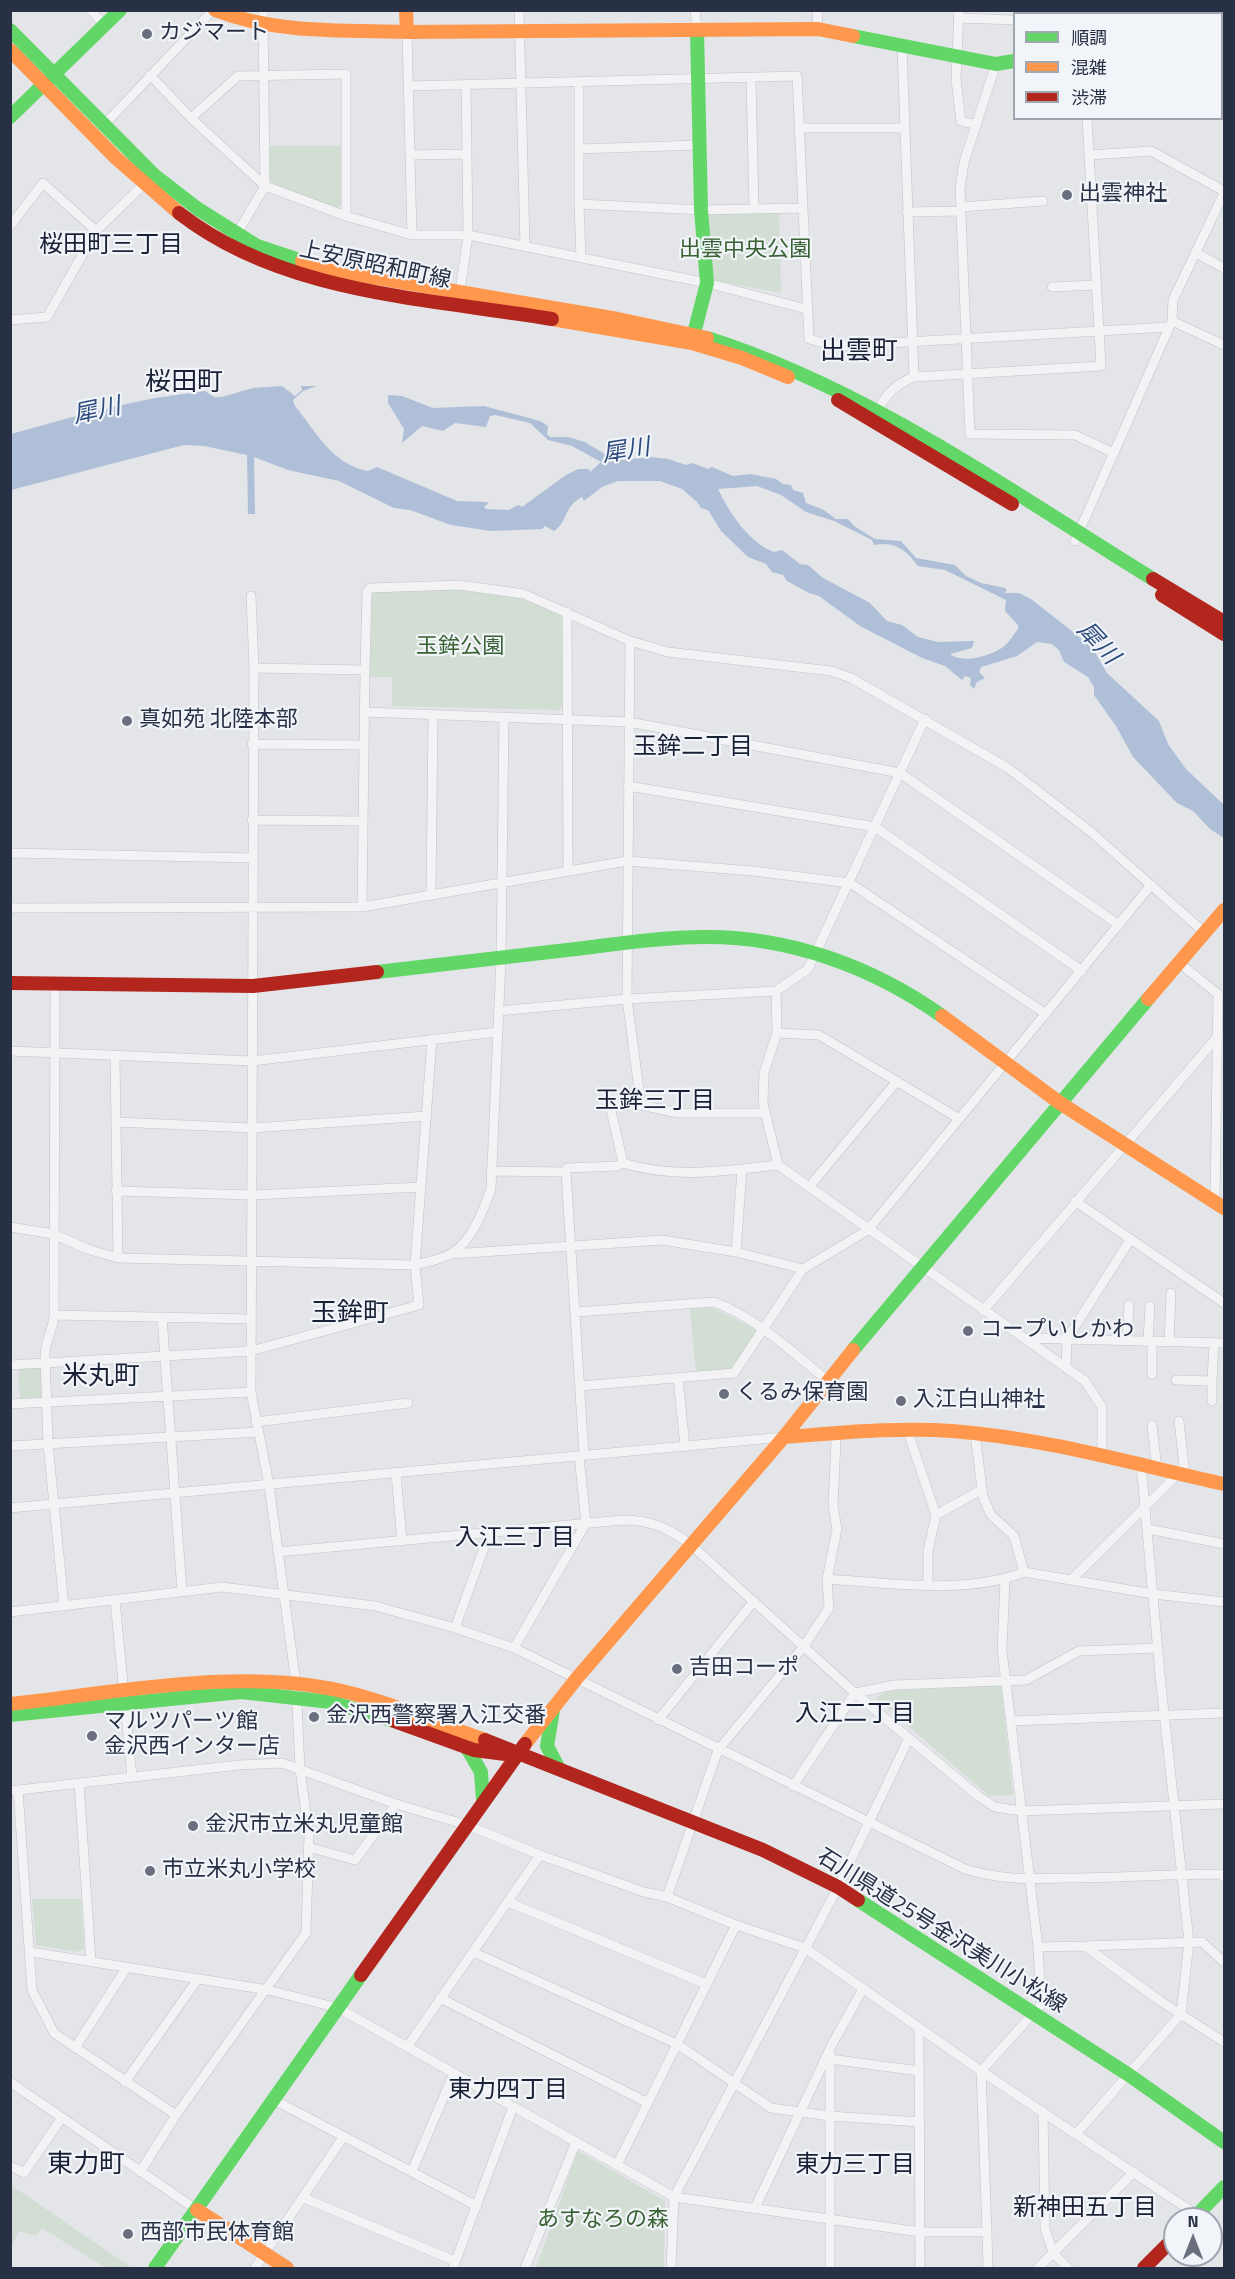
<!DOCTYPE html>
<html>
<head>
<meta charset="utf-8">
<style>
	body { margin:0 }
	#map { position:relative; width:1235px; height:2279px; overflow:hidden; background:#e3e5e9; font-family:"Titillium Web","Noto Sans JP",sans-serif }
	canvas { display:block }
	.frame { position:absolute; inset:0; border:12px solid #273045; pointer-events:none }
	.legend { position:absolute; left:1013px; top:12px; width:210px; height:108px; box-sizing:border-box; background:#f1f4f8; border:2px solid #a0a6b0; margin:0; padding:8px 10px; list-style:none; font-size:18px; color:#273045 }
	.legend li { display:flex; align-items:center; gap:12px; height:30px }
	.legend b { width:30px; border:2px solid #a0a6b0 }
	.north { position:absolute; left:1163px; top:2207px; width:60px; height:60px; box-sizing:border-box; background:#f1f4f8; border:2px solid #a0a6b0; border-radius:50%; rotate:0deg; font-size:16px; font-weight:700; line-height:24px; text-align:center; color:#273045 }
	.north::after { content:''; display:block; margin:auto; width:21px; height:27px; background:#696f7e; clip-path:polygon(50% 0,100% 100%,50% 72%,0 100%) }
</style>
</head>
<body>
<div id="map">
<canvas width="1235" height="2279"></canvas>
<div class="frame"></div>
<ul class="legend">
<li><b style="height:8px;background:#63d668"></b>順調</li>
<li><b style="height:8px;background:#ff974d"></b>混雑</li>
<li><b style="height:8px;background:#b3261e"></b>渋滞</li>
</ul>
<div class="north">N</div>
</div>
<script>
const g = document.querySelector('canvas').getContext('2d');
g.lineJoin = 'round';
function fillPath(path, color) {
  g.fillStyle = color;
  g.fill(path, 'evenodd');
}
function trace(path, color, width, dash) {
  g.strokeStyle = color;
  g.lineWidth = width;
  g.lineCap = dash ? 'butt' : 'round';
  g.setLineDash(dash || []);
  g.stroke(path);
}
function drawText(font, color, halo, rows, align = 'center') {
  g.font = font + ' "Titillium Web","Noto Sans JP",sans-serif';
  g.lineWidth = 4.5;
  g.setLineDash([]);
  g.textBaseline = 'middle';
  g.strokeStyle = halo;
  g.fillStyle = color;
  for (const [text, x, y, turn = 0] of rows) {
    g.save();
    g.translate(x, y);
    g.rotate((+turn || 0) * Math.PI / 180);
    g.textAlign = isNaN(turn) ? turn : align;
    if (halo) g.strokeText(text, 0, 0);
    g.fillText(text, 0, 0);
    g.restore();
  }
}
fillPath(new Path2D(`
	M270,146H341V205L337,208L273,185L270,181Z
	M779,212L781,293L712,280L708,214Z
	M460,588L522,596L563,614V706L559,710L392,706V677H370L371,594L375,590Z
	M690,1307L713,1308L756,1330V1334L734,1368L696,1372Z
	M41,1366L42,1400L20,1401L18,1367Z
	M1001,1685L1013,1795L989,1796L876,1698L887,1691Z
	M32,1899H81L84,1948L78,1952L36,1945Z
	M578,2151L665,2201L664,2268H536Z
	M11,2185L132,2268H106L42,2228L35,2236L19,2231L11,2247Z`), '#d2ddd3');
fillPath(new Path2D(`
	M282,386L295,396L302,390L301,386H317L303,391L293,400L295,406C316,431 331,464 368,471L377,467L457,501L486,502L489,503L484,507L486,509L509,510L518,505L522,507L566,475L578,469H589L590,472L601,462L572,446L548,440L530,423L495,415L490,416L486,427L455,423L443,431L422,426L402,443L404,429L388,403V395L402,396L433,408L484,406L540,421L548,426L547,434L550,437H568L585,442L611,458L616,456L626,443L622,460L651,457L668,459L686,465L692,463L708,469L712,467L733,476L750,474L776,479L783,484L791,485L793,490L803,493L806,503L824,510L836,519H848L854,526L875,539L901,541L916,558L955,565L966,576L981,583L1005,588L1007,591L1004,593H1019L1031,599L1092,647L1107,673L1159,721L1168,744L1186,769L1224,805V838L1210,829L1193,811L1177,803L1133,757L1116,726L1094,695V687L1088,677L1064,662L1059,650L1052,644L1037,642L1017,656L981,667L979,672L985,678L977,682L974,689L970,685L971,678L965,676L962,680L945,666L922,658L860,626L819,596L809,593L787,581L783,575L772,572L766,564L748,557L721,531L708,510L701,508L697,502L682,489L660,481H618L602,487L584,501L582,497C563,507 568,522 554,531L545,526L542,529L491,531L451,525L410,510L394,508L339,481L288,470L254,457L255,514H248L247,455L204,446L184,445L11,490V434L98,410L155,398L205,391L214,397H222L253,388ZM757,486L781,495L806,512L834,521L872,540L874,545C895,541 906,550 918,566L945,570L1006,600L1005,611L1018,625V629C1014,634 1009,643 1003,647C992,656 961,664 950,654L972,648L974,641L938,642L918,637L902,625L887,621L870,603L823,578L808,565L800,564L782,550L774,552C749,543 729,512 718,489Z`), '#aebfd7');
const street = new Path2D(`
	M91,10L104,25
	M519,10L525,246
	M695,10L697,30
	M817,10L818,29
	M959,10L956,80L961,121L977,125
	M1020,14V10
	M958,18L1014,20
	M407,32L412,235
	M996,64L964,162L960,189L970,434L1075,435L1114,453
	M150,75L191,118L265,186L346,216L412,235H468L707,283L806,309
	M751,78L754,209
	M579,83V204
	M409,86L797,76L809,339L836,346L1169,327
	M191,118L238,76L346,74V216
	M104,125L213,10
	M799,128H904
	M579,149L699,145
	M411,155L467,154L466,84
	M1089,155L1151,151L1224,191
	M961,207L1043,201
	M907,212L961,211
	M10,226L43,183L96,231L47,317L10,320
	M96,231L148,180
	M235,237L265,186L263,10
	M1196,253L1224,268
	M581,257L579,204L701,210L802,208
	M1052,287L1096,285
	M459,298L468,235L467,154
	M1172,321L1224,345
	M914,377L1101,366L1087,118
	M876,415C884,396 894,385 914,377L902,47
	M1075,541L1172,321L1173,300L1224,193
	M251,596L254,668
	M567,612L568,870
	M630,641L627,999L641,1105
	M364,712L629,722L900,773L1119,925
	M252,744L364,745
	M628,786L875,827L1082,971
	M252,820L363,821
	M10,853L252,858
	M431,895L433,715
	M362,907L365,670
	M10,908L362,907L627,861L753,871L850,883L1046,1014
	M1178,962L1218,994L1215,1202
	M55,984L54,1315C53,1331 45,1340 45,1355L48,1444L64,1606
	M776,991L777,1033L764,1073L763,1103L778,1165
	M498,1011L627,999L776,991L808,969L925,719
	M777,1033L819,1035L958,1118
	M10,1051L252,1061L497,1032
	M115,1056L118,1258
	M116,1122L252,1128L427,1116
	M623,1163L610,1106L641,1105L678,1113H765
	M491,1171L566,1172
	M810,1186L897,1081
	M116,1191L253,1195L421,1187
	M1075,1201L1224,1303
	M10,1227L53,1234L90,1250L118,1258L415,1265C426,1262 441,1260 452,1253C472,1241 483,1211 491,1189L501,959L504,717
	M736,1252L742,1169
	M451,1254L662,1240L736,1252L803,1269
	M983,1311L1218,1036
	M576,1312L714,1302C757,1318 792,1352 828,1381
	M54,1315L251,1319
	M162,1317L182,1591
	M1023,1338L1224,1343
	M1127,1341L1129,1305
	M1148,1341L1150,1306
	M1169,1342L1171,1293
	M10,1365L251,1351L419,1305L415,1265L432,1039
	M1066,1368L1067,1339L1130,1240
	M1152,1374V1341
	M678,1378L685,1447
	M1176,1380L1212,1381L1214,1343
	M1212,1381V1401
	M580,1386L734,1373L803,1269L868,1230L1151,885
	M10,1404L251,1392
	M1179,1421L1185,1475
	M256,1422L408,1403
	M1152,1425L1157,1470
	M907,1429L936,1515L928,1551V1584
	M975,1433L983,1497L991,1515L1014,1536L1024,1572
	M10,1446L258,1432
	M584,1455L566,1172L567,1168L617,1166L623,1163C674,1179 725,1171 778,1165L1085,1381L1102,1407V1456
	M396,1473L402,1541
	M10,1508L784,1437
	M936,1515L981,1490
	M1148,1529L1224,1544
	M278,1552L623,1520C651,1520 668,1528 690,1544L855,1693L978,1796L995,1807L1021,1811L1224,1804
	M827,1579C887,1583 968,1595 1024,1572L1153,1594L1224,1602
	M1071,1580L1178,1474
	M115,1600L132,1777
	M10,1612L222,1587L375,1606L455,1628L514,1648L965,1869C1000,1880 1029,1879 1065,1878C1117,1878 1169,1874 1221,1874L1224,1877
	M455,1628L489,1534
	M514,1648L586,1523L579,1456
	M658,1720L754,1601
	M1011,1721L1224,1713
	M79,1783L91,1961
	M793,1786L855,1693L894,1685L1026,1680L1079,1651L1158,1648
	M18,1790L32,1990L54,2033L176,2115
	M10,1791L239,1765L282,1763L396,1804L467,1825L540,1855L644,1892L667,1897L736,1925L805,1948L981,2071L1197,2215
	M308,1847L355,1860L396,1804
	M667,1897L718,1750L804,1646L829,1608L827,1579L837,1529L833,1505L836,1441L832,1435
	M508,1902L706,1984
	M1085,1946L1202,1942L1224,1962
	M1038,1947L1085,1946L1160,2001L1224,2042
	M31,1952L268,1990L338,2008L674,2197L920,2232H987L981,2071L1041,2005L1038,1947L1002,1650L1005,1580
	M473,1952L677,2044L771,2108L830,2116L920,2122
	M440,1998L648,2103
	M919,2028L920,2268
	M407,2047L540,1855
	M75,2048L127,1967
	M830,2059L919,2071
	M10,2082L197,2210
	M125,2082L198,1979
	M274,2100L477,2206
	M1043,2111L1045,2228L1053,2253L1068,2268
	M1077,2133L1181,2014L1189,1942L1161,1685L1141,1464
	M617,2165L736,1925
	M10,2166L24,2173L61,2119
	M412,2171L454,2073
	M140,2172L176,2115L306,1933L309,1835L300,1769L296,1683L269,1485L251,1392L254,668L365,670L367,592L370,588L459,585L524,594L630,641L668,652L831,671L851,678L1008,768L1091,832L1205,933
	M304,2198L455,2261
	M755,2208L829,2051
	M987,2232L988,2268
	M255,2268L344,2136
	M453,2268L513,2107
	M525,2268L576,2142
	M671,2268L674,2197L838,1887L909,1738
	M830,2268V2048L863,1989
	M1038,2268L1134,2172`);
trace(street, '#c1c3c7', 10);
trace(street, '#f3f3f5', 9);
trace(new Path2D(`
	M1167,14L1170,10
	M10,30L154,175L198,209L257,246L302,261
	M853,36L996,64L1014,61
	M10,117L120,10
	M707,338C868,389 1010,491 1153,579
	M692,341L707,283L701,210L697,30
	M377,972C441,965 504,957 567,950C612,945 658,937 703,937C789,936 873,967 942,1016
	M853,1350L1148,999
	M553,1710L547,1746L558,1767
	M10,1715L241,1692L331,1702L394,1721
	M467,1748L481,1772L483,1800
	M858,1900L1129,2075L1224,2142
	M1193,2219L1224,2187
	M155,2268L361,1975`), '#63d668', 14);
trace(new Path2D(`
	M215,10C277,34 342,30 407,32
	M406,10L407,32L818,29L853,36
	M10,50L116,158L179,213
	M1222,77H1224
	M302,261L324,269L618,319L707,338
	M552,319L692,343L742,358L788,377
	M1148,999L1224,910
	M942,1016L1060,1103L1224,1208
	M784,1437C840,1433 896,1427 952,1431C1044,1438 1134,1464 1224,1484
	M10,1704C113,1693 242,1667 342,1691C390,1702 438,1724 485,1740
	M525,1744L577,1678L784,1437L853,1350
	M197,2210L287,2268`), '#ff974d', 14);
trace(new Path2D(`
	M1183,14L1185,10
	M179,213C283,294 426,298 552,319
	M838,400L1012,504
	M1153,579L1224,622
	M1162,595L1224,634
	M10,983L253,986L377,972
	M394,1721L474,1750L513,1755
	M485,1740L763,1850L838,1887L858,1900
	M361,1975L525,1744
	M1144,2268L1175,2237`), '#b3261e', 14);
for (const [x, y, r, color] of [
	[147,34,6,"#696f7e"],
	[1067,195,6,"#696f7e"],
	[127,721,6,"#696f7e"],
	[968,1331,6,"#696f7e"],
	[724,1394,6,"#696f7e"],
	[901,1401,6,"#696f7e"],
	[677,1669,6,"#696f7e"],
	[314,1717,6,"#696f7e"],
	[92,1736,6,"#696f7e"],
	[193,1826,6,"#696f7e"],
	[150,1871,6,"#696f7e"],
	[128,2234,6,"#696f7e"]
]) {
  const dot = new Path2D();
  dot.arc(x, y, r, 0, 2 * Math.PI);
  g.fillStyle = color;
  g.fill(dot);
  trace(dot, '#f1f4f8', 2);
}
drawText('22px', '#273045', '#f1f4f8', [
	["カジマート",159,34],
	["出雲神社",1079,195],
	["真如苑 北陸本部",139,721],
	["コープいしかわ",980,1331],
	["くるみ保育園",736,1394],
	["入江白山神社",913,1401],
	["吉田コーポ",689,1669],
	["金沢西警察署入江交番",326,1717],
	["マルツパーツ館",104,1723],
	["金沢西インター店",104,1748],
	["金沢市立米丸児童館",205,1826],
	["市立米丸小学校",162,1871],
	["西部市民体育館",140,2234]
], 'left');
drawText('22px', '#396233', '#f1f4f8', [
	["出雲中央公園",745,251],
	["玉鉾公園",460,648],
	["あすなろの森",603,2221]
]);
drawText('22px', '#273045', '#f1f4f8', [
	["上安原昭和町線",375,266,12],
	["石川県道25号金沢美川小松線",941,1932,32]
]);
drawText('24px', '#192136', '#f1f4f8', [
	["桜田町三丁目",111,246],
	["玉鉾二丁目",693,748],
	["玉鉾三丁目",655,1102],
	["入江三丁目",515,1539],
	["入江二丁目",855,1715],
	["東力四丁目",508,2091],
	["東力三丁目",855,2166],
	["新神田五丁目",1085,2209]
]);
drawText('italic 24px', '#2d4b7e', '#f1f4f8', [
	["犀川",97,412,-12],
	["犀川",626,452,-9],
	["犀川",1097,644,47]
]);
drawText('26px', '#192136', '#f1f4f8', [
	["出雲町",859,353],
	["桜田町",184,384],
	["玉鉾町",350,1315],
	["米丸町",101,1378],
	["東力町",86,2166]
]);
</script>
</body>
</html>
